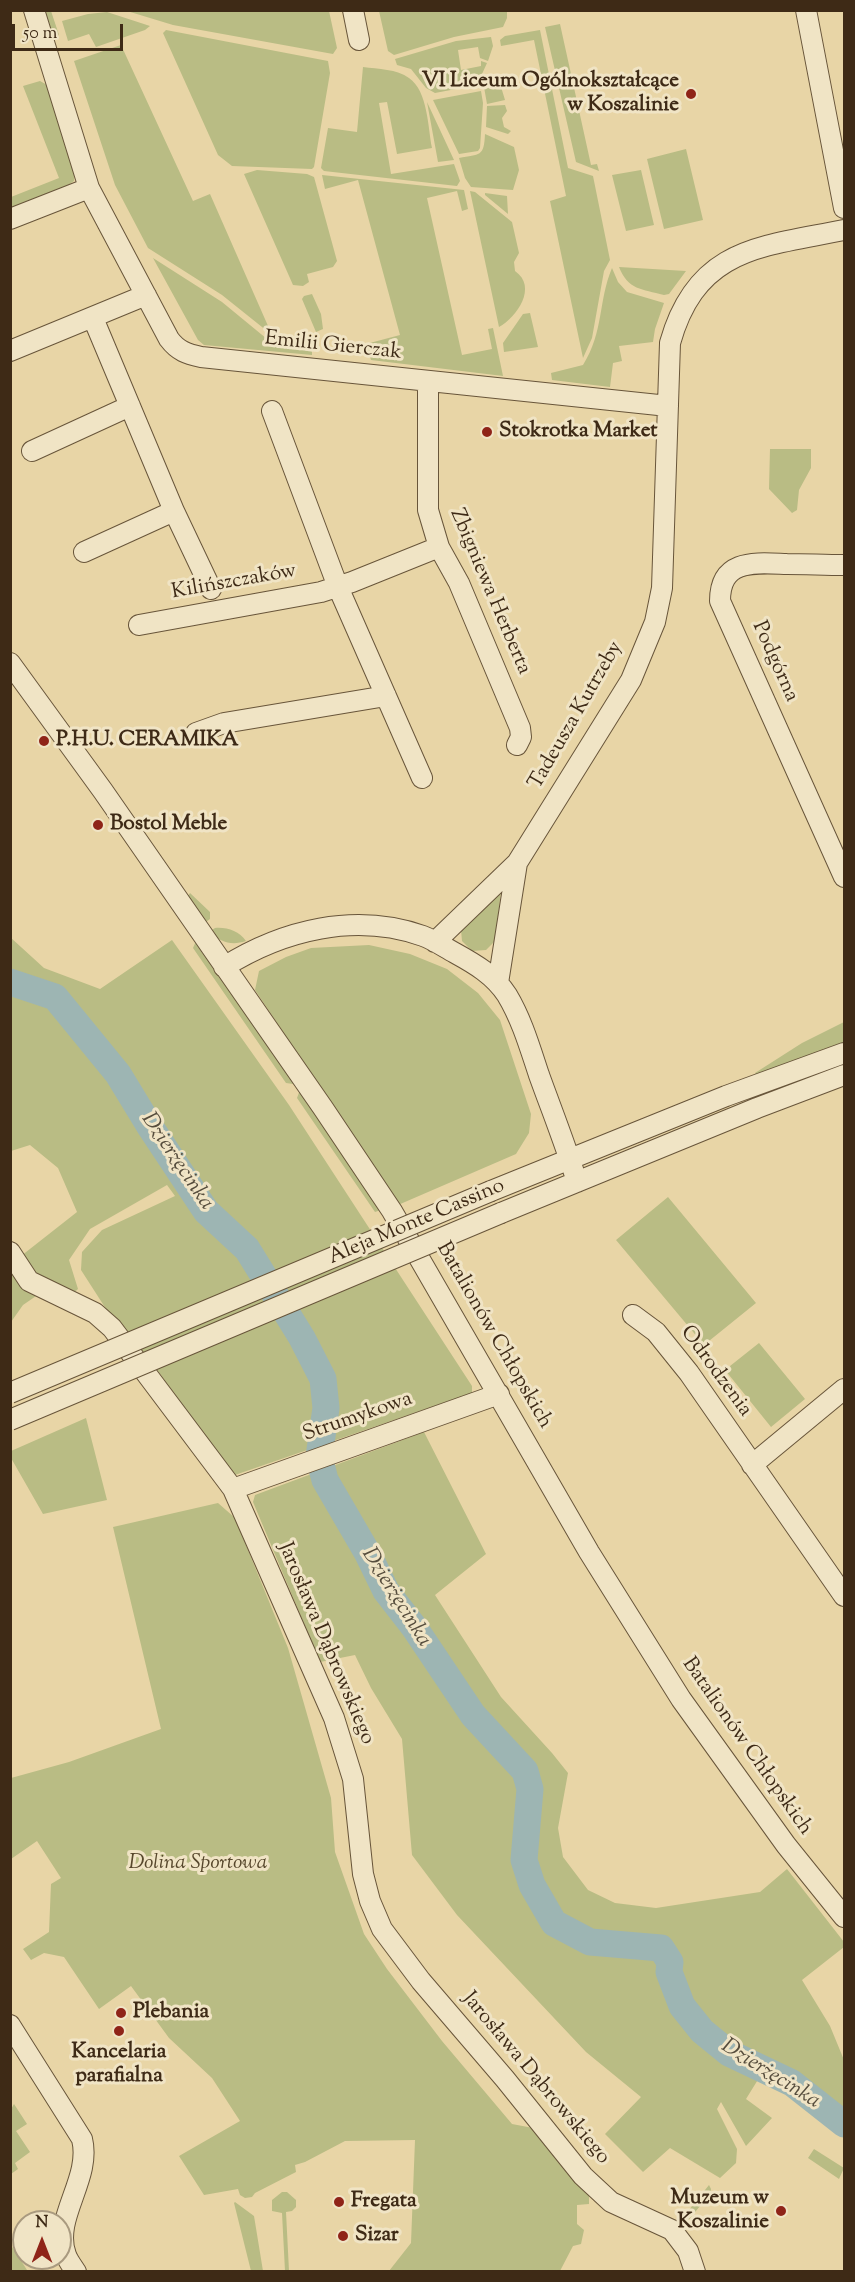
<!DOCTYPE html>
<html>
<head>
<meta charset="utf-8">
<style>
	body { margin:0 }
	#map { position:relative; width:855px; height:2282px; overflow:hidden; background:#e8d5a6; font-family:"Sorts Mill Goudy",serif }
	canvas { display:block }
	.frame { position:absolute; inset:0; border:12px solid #3e2a16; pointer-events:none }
	.north { position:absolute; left:12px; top:2210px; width:60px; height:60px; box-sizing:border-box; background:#f0e4c5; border:2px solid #a99a7f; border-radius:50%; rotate:0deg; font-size:16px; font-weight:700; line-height:24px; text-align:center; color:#3e2a16 }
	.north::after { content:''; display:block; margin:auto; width:21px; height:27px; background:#8f2418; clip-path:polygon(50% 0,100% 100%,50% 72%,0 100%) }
	.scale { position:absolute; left:12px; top:24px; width:111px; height:27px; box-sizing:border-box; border:3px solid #3e2a16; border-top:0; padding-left:8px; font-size:18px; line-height:21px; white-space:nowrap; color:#3e2a16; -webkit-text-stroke:4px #f0e4c5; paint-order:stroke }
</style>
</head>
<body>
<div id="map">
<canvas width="855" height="2282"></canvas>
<div class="frame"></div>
<div class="north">N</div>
<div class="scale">50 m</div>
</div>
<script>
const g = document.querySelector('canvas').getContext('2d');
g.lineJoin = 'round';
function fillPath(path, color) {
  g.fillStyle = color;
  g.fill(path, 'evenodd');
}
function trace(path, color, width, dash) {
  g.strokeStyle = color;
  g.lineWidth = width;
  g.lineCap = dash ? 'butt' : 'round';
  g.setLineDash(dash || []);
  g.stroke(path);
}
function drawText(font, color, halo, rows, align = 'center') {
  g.font = font + ' "Sorts Mill Goudy",serif';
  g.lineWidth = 6;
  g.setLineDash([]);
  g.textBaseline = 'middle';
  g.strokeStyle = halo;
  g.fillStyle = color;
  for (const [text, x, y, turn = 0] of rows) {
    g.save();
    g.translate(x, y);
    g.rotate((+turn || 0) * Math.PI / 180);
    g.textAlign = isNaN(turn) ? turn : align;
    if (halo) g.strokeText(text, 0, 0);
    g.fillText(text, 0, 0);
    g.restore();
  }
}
fillPath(new Path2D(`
	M40,11H51L59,35L44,24Z
	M127,11H329L337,48L333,54L173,25Z
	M379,11H507V18L503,27L454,37L394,55L388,51Z
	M107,12L150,26L145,30L96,47L89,34L68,41L62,21L88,14Z
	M560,24L591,165L597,164L599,171L576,162L545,27Z
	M166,30L328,61L330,73L314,167L312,169L232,166L218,155L163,33Z
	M540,30L568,168L593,176L610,260L604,271L592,338L583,358L550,201L566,196L534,40L501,46L500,40L505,36Z
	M491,37L493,46L488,61L480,58L478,47L458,50L461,70L481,66V61L487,63L477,85L435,93L426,88L411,69L397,65L395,59L456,41Z
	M121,45L193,201L210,194L272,335L222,295L148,248L115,185L74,61Z
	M363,67C378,69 397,69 409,78C428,91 428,128 432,148L397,154L387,102L379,103L391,174L454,164L460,181L457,186L324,171L321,168L328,128L357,132Z
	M498,77L505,100L487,104L484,87Z
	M40,81L49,86L75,170L74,181L63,189L11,210V197L59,178L23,86Z
	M481,91L483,103L480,148L478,151L459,154L433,100Z
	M427,102L454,160L438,162Z
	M505,105L507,111L502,118L504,127L511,131L508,134L486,127L487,106Z
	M485,134L514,147L519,170L513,190L471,187L465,178L459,158C480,154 484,157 485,134Z
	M686,149L703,220L664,229L647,159Z
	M257,170L307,174L314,177L337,261L333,267L307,274L309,282L303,286L293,285L244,174Z
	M641,170L654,225L626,231L612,175Z
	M322,175L464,190L468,209L462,211L457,191L427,198L462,355L492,349L488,329L493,328L503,376L371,360L366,344L400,335L358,180L325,189Z
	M470,191L475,192L512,222L519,253L514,262L515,271C538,287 517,317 499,327Z
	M485,193L507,196L508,214L485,195Z
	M153,258L222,302L267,339L312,351V355L204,345L198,340Z
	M619,267L686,271L669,294L664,295C642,289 628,290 619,267Z
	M612,268L618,282L627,292L664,303L655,329L653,342L619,346L622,361L613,363L610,387L552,380L551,373L583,365C604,332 598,301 612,268Z
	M312,294L321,314L323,329L316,332L302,299L304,296Z
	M530,313L538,347L504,352L503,343L523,314Z
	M770,449H811V468L799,490L797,510L792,513L769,489Z
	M501,891L495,941L486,950L472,951L462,941L461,930Z
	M190,893L210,912V919L203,924L186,899Z
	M215,928C227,927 239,931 246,941C231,946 221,942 209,932Z
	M10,937L44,968L100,989L172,940L289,1105L472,1386V1393L235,1475L228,1471L161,1375L108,1312L81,1270L82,1252L102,1230L175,1196L167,1185L90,1229L69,1260L78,1289L69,1297L31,1275L21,1256L77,1212L58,1168L30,1145L11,1151Z
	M196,941L295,1083L293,1084L286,1083L193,948Z
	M369,945L410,954L447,969L478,993L500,1020L531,1114L529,1133L516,1154L398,1205L255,990L259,971L286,957L311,948Z
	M844,1022V1044L757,1077L755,1073L802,1043Z
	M300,1090L381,1210L375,1212L297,1098Z
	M668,1197L756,1303L704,1345L616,1240Z
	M10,1262L39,1294L23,1305L11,1322Z
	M759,1343L805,1399L771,1427L725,1370Z
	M86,1418L107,1500L43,1514L11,1458V1451Z
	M424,1432L486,1554L435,1595L501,1697L552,1753L568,1773L558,1828L563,1857L588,1890L615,1903L656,1908L760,1892L787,1869L844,1942V1947L802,1980L830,2026L844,2060V2126L834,2114L803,2087L747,2063L743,2069L759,2078L746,2099L772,2118L746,2146L721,2102L717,2109L737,2149L736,2163L720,2178L670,2148L643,2172L605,2134L641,2097L586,2052L457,1915L412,1855L402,1739L371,1688L355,1655L320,1662L253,1502L255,1495Z
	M218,1503L234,1517L237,1523L288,1648L331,1798L335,1852L364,1934L387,1969L442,2041L512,2124L533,2128L589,2194V2204L577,2205V2224L584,2230L581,2244L573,2246L560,2271H389L411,2243L415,2140L345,2141L305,2162L295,2165L296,2172L255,2193L252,2197L245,2198L240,2195L238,2189L204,2195L179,2156L240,2121L212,2078L169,2038L131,1986L99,2009L64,1957L44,1953L31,1960L23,1949L49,1932L51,1884L61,1878L37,1841L11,1859V1778L69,1762L161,1729L113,1527Z
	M14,2104L27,2124L16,2131L30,2152L15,2163L18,2169L11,2174L10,2111Z
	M814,2149L844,2168L839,2179L808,2158Z
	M709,2185L711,2189L710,2194L686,2223L681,2220Z
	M282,2192H287L296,2200V2207L292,2211L286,2212L289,2271H285L282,2213L272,2211V2200Z
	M235,2202L254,2216L263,2271H251L234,2203Z
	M11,2245L27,2270L28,2271H11Z`), '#b9bc84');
trace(new Path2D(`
	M10,982L55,997L118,1074L149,1125L206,1211L247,1249L302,1338L323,1379L326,1408L319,1457L325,1480L368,1554L386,1591L414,1627L473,1715L525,1771L530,1789L524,1860L532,1885L554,1923L590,1942L661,1948L670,1962L669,1972L682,2006L702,2031L729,2053L792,2083L844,2124`), '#9db5b3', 27);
const minor = new Path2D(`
	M34,10L89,188L169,339C178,351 187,354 201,357L668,406
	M353,10L359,40
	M806,10L844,208
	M10,219L89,188
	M93,318L174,511L211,589
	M10,351L146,295
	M428,381V510L439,547L459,583L520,728L521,737L517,745
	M272,411L338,587L422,778
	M32,451L130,406
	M84,552L174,511
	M844,565C825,565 806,564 787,564C756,563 720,558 720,601L844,877
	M139,625L321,592L352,582L439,547
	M10,663L103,791L323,1108L392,1211L589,1552L681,1699L786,1845L844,1917
	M196,733L224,723L386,696
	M435,942L517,863L631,680L655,622L662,588L670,343C697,247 761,247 844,230
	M224,967C283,930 355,912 423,936C434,940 444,947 455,953C475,964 494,975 507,995C522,1020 530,1048 539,1075C552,1111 566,1146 577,1182
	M498,983L517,863
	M491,1191L726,1096L844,1053
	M501,1213L757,1108L844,1075
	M10,1252L29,1281L95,1313L112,1328L233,1489L334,1718L353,1779L363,1874L370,1901L382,1929L421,1981L505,2079L583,2176L611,2202L672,2230L688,2251L695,2272
	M633,1315L656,1332L689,1373L844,1596
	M752,1465L844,1389
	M233,1489L499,1394
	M10,2025L82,2139C92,2179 52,2218 66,2255C68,2261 73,2267 76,2272`);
trace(minor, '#68553a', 22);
trace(minor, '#f0e4c5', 20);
const minorBridge = new Path2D(`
	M10,1393L491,1191
	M10,1420L501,1213`);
trace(minorBridge, '#68553a', 22, []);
trace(minorBridge, '#f0e4c5', 20);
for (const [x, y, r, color] of [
	[691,94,6,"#8f2418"],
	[487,432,6,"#8f2418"],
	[44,741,6,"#8f2418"],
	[98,825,6,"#8f2418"],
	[121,2013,6,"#8f2418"],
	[119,2031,6,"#8f2418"],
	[339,2202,6,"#8f2418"],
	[781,2211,6,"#8f2418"],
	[343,2236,6,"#8f2418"]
]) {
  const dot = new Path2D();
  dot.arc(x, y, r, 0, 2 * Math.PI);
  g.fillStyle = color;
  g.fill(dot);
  trace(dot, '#f0e4c5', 2);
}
drawText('bold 21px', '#3e2a16', '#f0e4c5', [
	["VI Liceum Ogólnokształcące",679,82,"right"],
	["w Koszalinie",679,106,"right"],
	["Stokrotka Market",499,432],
	["P.H.U. CERAMIKA",56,741],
	["Bostol Meble",110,825],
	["Plebania",133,2013],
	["Kancelaria",119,2053,"center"],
	["parafialna",119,2077,"center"],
	["Muzeum w",769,2199,"right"],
	["Koszalinie",769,2223,"right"],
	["Fregata",351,2202],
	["Sizar",355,2236]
], 'left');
drawText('21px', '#3e2a16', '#f0e4c5', [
	["Emilii Gierczak",333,347,6],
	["Kilińszczaków",234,583,-10],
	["Zbigniewa Herberta",489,592,67],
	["Podgórna",774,662,66],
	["Tadeusza Kutrzeby",577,716,-60],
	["Aleja Monte Cassino",417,1223,-23],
	["Batalionów Chłopskich",493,1336,60],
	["Odrodzenia",715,1372,54],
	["Strumykowa",358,1418,-19],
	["Jarosława Dąbrowskiego",325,1644,67],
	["Batalionów Chłopskich",746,1747,55],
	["Jarosława Dąbrowskiego",535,2079,50]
]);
drawText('italic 21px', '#57472c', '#f0e4c5', [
	["Dolina Sportowa",198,1864]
]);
drawText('italic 22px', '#564d3d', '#f0e4c5', [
	["Dzierżęcinka",176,1162,56],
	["Dzierżęcinka",395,1598,58],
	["Dzierżęcinka",770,2075,32]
]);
</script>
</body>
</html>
